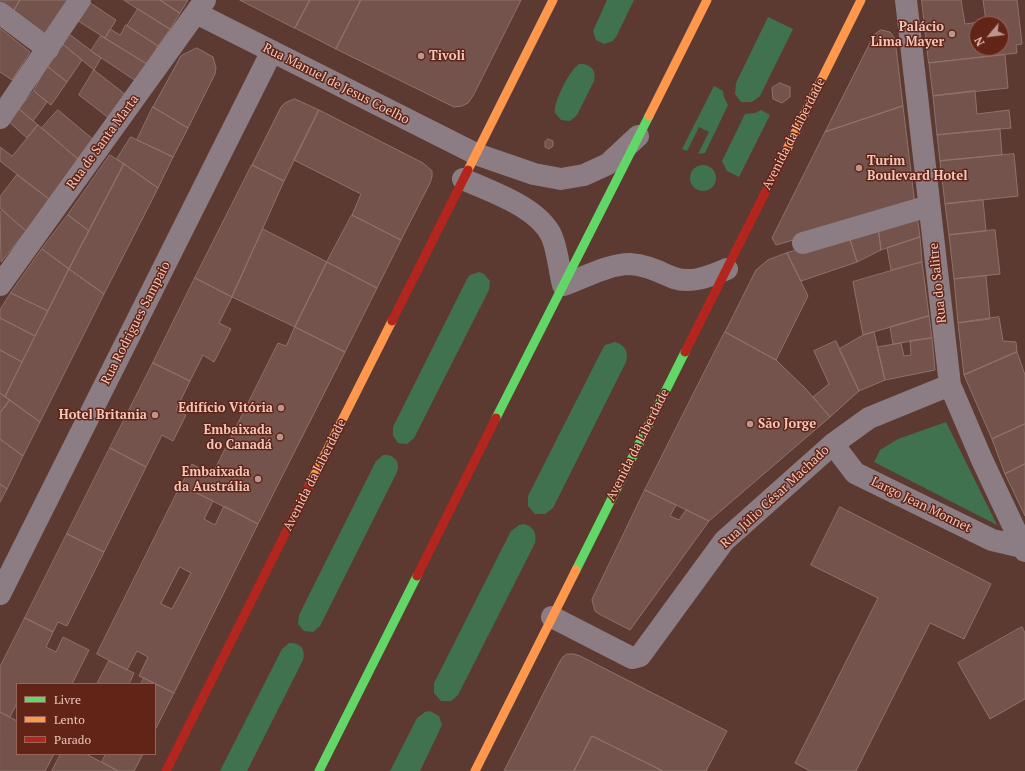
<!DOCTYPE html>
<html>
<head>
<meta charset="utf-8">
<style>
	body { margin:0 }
	#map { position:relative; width:1025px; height:771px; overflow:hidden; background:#5c3a32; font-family:"PT Serif",serif }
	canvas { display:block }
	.legend { position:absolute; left:16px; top:683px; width:140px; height:72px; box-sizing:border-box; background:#622416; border:1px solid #9a6559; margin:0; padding:5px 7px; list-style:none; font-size:12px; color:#eec7bd }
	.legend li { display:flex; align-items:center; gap:8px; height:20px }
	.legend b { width:20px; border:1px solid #9a6559 }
	.north { position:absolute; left:969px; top:16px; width:40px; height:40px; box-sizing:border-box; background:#622416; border:1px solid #9a6559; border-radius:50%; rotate:241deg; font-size:11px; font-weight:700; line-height:16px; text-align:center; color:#eec7bd }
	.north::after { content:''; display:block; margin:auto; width:14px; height:18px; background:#bb968c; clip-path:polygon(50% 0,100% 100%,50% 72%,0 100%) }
</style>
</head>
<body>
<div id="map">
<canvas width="1025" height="771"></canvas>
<ul class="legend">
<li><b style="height:5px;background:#63d668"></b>Livre</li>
<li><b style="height:5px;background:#ff974d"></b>Lento</li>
<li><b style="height:5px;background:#b3261e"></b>Parado</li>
</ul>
<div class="north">N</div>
</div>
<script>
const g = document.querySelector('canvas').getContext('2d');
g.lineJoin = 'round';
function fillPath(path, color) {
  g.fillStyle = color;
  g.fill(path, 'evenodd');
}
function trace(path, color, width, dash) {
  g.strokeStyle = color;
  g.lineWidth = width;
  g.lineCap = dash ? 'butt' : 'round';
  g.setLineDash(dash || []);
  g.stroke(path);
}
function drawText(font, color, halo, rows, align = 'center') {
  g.font = font + ' "PT Serif",serif';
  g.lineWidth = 3;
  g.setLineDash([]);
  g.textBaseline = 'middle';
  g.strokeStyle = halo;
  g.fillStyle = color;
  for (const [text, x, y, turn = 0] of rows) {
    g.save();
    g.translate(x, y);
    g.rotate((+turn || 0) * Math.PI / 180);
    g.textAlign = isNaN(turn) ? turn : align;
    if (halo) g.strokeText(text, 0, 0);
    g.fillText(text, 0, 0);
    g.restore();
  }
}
fillPath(new Path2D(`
	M607,0H634L616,37L613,41L604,44L596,40L593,31Z
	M768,17L793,29L760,96L752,102H741L735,94L736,83Z
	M579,64C590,63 597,70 594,81L577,115L570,121L561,120L555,113C553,102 570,70 579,64Z
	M714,86L723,91L724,97L728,105L705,153L698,154L709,132L699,127L687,151L682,149Z
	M761,110L770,115L739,177L727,171L722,161L745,114L755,113Z
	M690 178a13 13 0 1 1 26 0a13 13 0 1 1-26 0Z
	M479,272L484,274L490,281L489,290L414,438L407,444L398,443L393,436V427L467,279L470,275Z
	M615,342C625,345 629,352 626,362L553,508L545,514H535L528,506V496L602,350L605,345Z
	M946,422L997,525L874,462L880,450L898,439Z
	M383,455C394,454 401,462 397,472L320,626L313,632L304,631L298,624L299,615L376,461Z
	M524,524C534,527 537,533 535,543L458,695L451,701H441L434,693V683L511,531L519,525Z
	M289,643C300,642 306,649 303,660L247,771H220L282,649Z
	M430,711L439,716L442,725L420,771H390L417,718L425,712Z`), '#40724f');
const building = new Path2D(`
	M0,0H20L13,12L0,2Z
	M20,0H71L47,37L13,12Z
	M86,0L116,20L105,38L72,17Z
	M124,0H160L180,13L170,29Z
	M160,0H188L180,13Z
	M240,0H310L295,28Z
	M310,0H361L336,49L295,28Z
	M361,0H521L473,96L468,103L462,106L454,107L336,49Z
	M922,0H961L965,24L986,21L983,0H1017L1022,44L1016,45L1017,53L929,63ZM977,24H1001V48H977Z
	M138,9L170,29L158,46L127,26Z
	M126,25L158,46L147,64L105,38L110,29L120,35Z
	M0,28L30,52L12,80L0,72Z
	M881,30L890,32L895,39L903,106L825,132L874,35Z
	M65,31L101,58L94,70L59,41Z
	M101,36L147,64L136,81L91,51Z
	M59,41L82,60L67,82L47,66Z
	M197,48L213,57L216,68L215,74L188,128L153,107L181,56Z
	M1005,55L1008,88L933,96L929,63Z
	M47,66L67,82L51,105L34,91Z
	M94,70L126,95L110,119L79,95Z
	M780,83L790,87V97L782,103L773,99L772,88Z
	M34,91L47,102L33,121L19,109Z
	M975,91L977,114L1009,110L1011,128L937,135L933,96Z
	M295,99L319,110L284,181L252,165L281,107L285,103Z
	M903,106L915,205L776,245L772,238L825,132Z
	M153,107L188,128L173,157L137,140Z
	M19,109L38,125L27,138L9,122Z
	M58,110L95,141L79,160L42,128Z
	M319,110L423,163L432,171V177L430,183L401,240L352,215L361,194L294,160Z
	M38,125L79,160L49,199L0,161V147L12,156Z
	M1000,129L1002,155L940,161L937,135Z
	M131,137L173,157L158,188L117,159Z
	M548,139L553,141V146L549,149L545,147V142Z
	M1014,154L1018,196L945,204L940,161Z
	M110,155L124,164L89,231L68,215Z
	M124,164L158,188L104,294L69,269Z
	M252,165L284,181L232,297L195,278Z
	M17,175L49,199L26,231L0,208V197Z
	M983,200L986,231L949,235L945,204Z
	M2,210L26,231L1,262L0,212Z
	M68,215L89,231L69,269L42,249Z
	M352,215L401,240L377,288L327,262Z
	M917,215L920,237L881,250L878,227Z
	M878,227L881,250L857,262L849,236Z
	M263,229L327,262L295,327L232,297Z
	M995,230L1000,274L954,279L949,235Z
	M849,236L857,262L801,281L787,253Z
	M920,237L922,262L891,270L887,248Z
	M42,249L69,269L48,311L11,293Z
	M787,253L808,296L776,360L725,332L756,270L768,260Z
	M327,262L377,288L345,352L295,327Z
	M922,262L929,316L863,335L853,282Z
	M69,269L104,294L40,422L5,397Z
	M986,276L990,319L958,323L954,279Z
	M195,278L232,297L219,323L231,329L214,362L203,355L190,381L153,363Z
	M11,293L48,311L35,336L0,318V310Z
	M929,316L932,338L893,344L890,327Z
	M999,317L1003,341L1016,342L1017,352L964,375L958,323Z
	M0,318L35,336L22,362L0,350Z
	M295,327L345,352L258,524L181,485L192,464L212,475L278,343L286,346Z
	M725,332L776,360L806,389L830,417L709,521L645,490Z
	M874,332L885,380L859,391L839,349L863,335Z
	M932,338L935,370L885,380L877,347L901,343L904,356L911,355L910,341Z
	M836,341L859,391L830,417L813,397L829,384L814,351Z
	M0,350L22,362L5,397L0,393Z
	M1017,352L1025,375V424L992,439L964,375Z
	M153,363L190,381L176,410L186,415L173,441L162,435L146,467L110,448Z
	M0,393L10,400L0,413Z
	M10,400L40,422L23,456L0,439V413Z
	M1025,424V464L1005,474L992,439Z
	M0,439L23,456L7,489L0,484Z
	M110,448L146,467L104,552L67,534Z
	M1025,464V516L1005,474Z
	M0,484L7,489L0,502Z
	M181,485L213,501L204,519L215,525L224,506L258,524L174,693L139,676L148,657L137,651L127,670L97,654ZM180,567L191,573L172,609L161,604Z
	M645,490L676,505L670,516L679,520L686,510L709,521L630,630L599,614L595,611L592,600Z
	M840,507L991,584L964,639L930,623L856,771H810L795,763L878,598L811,565Z
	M67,534L104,552L67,626L58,622L53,632L25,618Z
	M25,618L53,632L46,647L56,652L63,637L89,650L72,684H17V703L10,717L0,712V667Z
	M1022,627L1025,633V699L990,719L958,663Z
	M567,654H574L580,656L727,731L706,771H663L592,736L574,771H504L559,663L562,658Z
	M109,661L134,673L129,684H97Z
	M144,678L174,693L155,730V684H141Z
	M0,712L17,721V754H54L45,771H0Z
	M592,736L663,771H574Z
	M61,754H86L118,771H52Z
	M106,754H143L134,771H118L102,762Z`);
fillPath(building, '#73534b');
trace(building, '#8f726b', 1);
trace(new Path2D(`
	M906,0L950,385L982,460L1025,551
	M0,13L48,49
	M196,13L476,154L534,174L561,179L584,175L608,164L638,136
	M0,118L80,0
	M463,179C491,192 539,207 552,237C558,252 559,270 563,285C584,278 608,264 630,264C647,265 659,272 674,278C692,284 710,276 727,269
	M803,243L929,206
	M0,285L205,0
	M833,444L855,473L992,540L1022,547
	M0,594L272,51
	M552,617L632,658L640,656L724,541L833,444L869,418L950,385`), '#8c7d84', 22);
trace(new Path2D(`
	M496,418L649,116
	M576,570L685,352
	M319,771L417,576`), '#63d668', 9);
trace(new Path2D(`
	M649,116L707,0
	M786,151L861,0
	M468,170L553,0
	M309,486L392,321
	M475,771L576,570`), '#ff974d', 9);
trace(new Path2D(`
	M392,321L468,170
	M685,352L786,151
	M417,576L496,418
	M166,771L309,486`), '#b3261e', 9);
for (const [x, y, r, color] of [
	[952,34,4,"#bb968c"],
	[421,56,4,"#bb968c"],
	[859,168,4,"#bb968c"],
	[281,408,4,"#bb968c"],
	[155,415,4,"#bb968c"],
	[750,424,4,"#bb968c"],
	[280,437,4,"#bb968c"],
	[258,479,4,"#bb968c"]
]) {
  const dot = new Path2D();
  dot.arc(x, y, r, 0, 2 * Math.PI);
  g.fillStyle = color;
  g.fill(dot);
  trace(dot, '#622416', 1.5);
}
drawText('bold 13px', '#eec7bd', '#622416', [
	["Palácio",944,27],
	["Lima Mayer",944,42],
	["Tivoli",429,56,"left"],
	["Turim",867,161,"left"],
	["Boulevard Hotel",867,176,"left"],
	["Edifício Vitória",273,408],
	["Hotel Britania",147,415],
	["São Jorge",758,424,"left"],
	["Embaixada",272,430],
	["do Canadá",272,445],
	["Embaixada",250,472],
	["da Austrália",250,487]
], 'right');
drawText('13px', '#eec7bd', '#622416', [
	["Rua Manuel de Jesus Coelho",336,84,27],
	["Avenida da Liberdade",794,134,-63],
	["Rua de Santa Marta",103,142,-54],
	["Rua do Salitre",938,283,-96],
	["Rua Rodrigues Sampaio",136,323,-63],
	["Avenida da Liberdade",638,445,-63],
	["Avenida da Liberdade",315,475,-63],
	["Rua Júlio César Machado",775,497,-43],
	["Largo Jean Monnet",921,505,26]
]);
</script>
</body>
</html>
